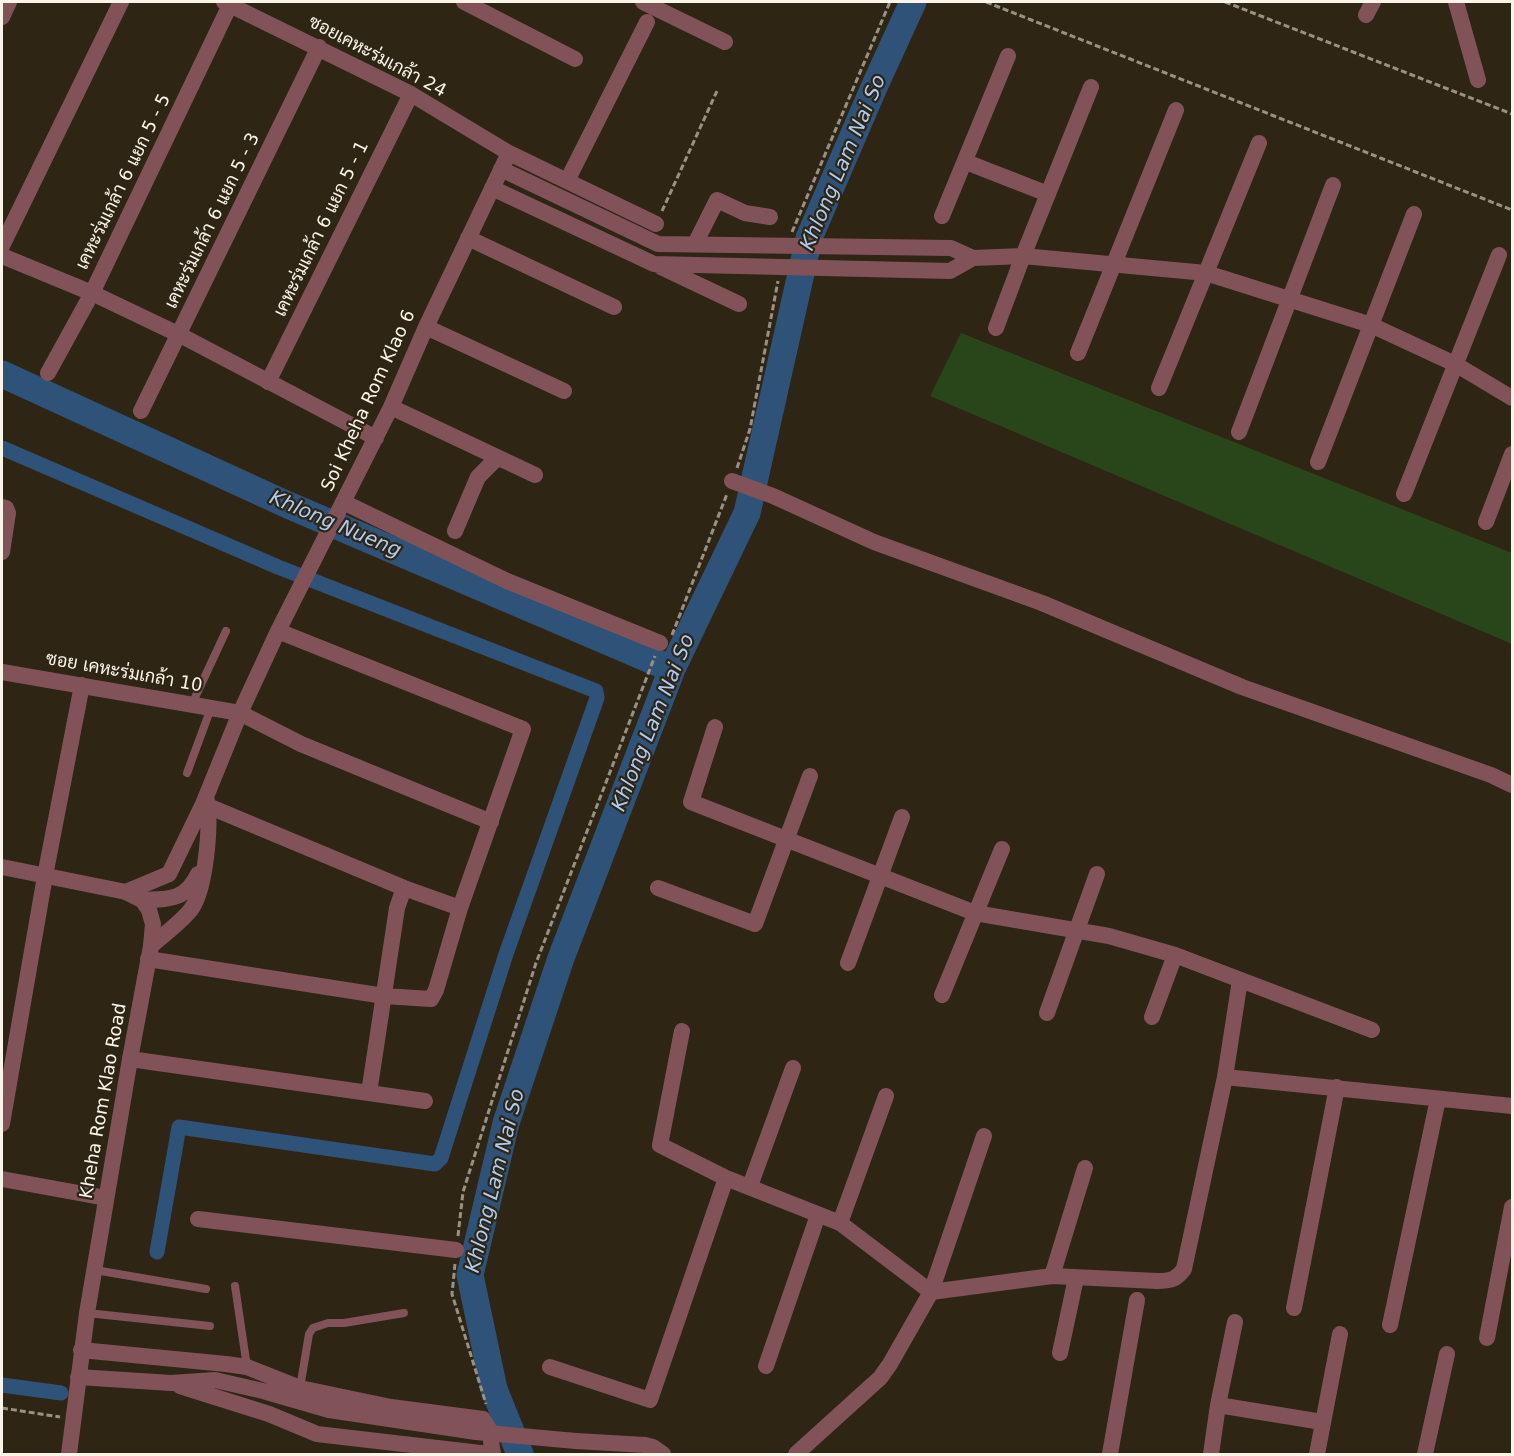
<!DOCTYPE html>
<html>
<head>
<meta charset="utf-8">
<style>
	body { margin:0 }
	#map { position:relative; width:1514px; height:1456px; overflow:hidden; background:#2e2515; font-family:"DejaVu Sans",sans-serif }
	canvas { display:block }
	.frame { position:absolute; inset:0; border:3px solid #faf4e9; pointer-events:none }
</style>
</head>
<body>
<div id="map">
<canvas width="1514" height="1456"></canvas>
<div class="frame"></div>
</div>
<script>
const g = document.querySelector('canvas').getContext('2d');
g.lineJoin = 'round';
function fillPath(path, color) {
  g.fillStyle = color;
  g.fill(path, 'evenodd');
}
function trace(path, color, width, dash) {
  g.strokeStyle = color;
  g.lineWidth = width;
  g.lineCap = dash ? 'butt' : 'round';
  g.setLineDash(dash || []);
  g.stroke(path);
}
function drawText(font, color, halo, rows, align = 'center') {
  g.font = font + ' "DejaVu Sans",Sarabun,sans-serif';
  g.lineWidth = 4.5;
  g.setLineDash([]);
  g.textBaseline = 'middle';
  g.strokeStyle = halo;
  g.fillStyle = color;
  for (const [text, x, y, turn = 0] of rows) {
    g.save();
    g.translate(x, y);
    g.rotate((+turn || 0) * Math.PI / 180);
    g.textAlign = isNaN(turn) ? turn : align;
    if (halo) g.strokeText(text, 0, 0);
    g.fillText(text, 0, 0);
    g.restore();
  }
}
fillPath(new Path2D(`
	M961,333L1512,553V644L930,396Z`), '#29461b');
trace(new Path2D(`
	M2,448L278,567L596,691L597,698L506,954L441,1158L435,1164L179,1127L157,1252
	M2,1385L61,1393`), '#2f5279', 15);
trace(new Path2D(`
	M2,374L288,505L672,669
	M520,1454L494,1389L470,1275L506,1123L561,958L672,669L747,513L809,238L875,85L913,2`), '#2f5279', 27);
trace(new Path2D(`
	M986,2L1512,210
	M1225,2L1512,114
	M662,211L717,91
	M792,232L890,2
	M737,468L750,429L778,281
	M672,635L727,494
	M458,1236L463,1192L536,963L655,656
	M455,1264L452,1294L486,1404
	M2,1408L60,1417`), '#999284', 3, [6, 3]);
trace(new Path2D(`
	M192,704L226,631
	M187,773L211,708
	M95,1270L206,1289
	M235,1286L247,1367
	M87,1313L210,1326
	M300,1388L309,1334L313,1328L328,1323H344L404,1313`), '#815359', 8);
trace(new Path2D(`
	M224,2L411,94L509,153L656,224
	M464,2L575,59
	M643,2L725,42
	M1456,2L1478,80
	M1366,15L1373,2
	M2,17L9,2
	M966,162L1048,194
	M501,169L658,244L951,248L973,258
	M567,181L647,22
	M492,188L654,264L950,271L973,258L1023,256L1206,273L1371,325L1455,364L1512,398
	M942,216L1008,56
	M468,238L614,307
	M695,244L717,200L745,213L770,217
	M2,246L121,2
	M2,256L92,293L180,335L376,438
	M661,267L739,304
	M426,327L564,391
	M996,328L1023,256L1091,87
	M1078,353L1176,110
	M48,373L92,293L230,5
	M268,382L411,94
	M1159,388L1259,143
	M391,407L535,475
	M141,411L319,47
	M1239,432L1333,185
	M1318,462L1414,214
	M732,481L773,496L874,542L1042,603L1242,687L1491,775L1512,785
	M1404,494L1499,255
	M343,502L507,581L660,643
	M2,507L6,508L8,513L2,552
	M1486,522L1512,454
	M455,531L478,477L497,458
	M2,672L240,713L301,744L491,822
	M715,727L691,802L975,913L1109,936L1175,955L1372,1030
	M203,804L404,888L460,908L523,729L278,631
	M658,888L755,924L810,776
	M126,892L169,874L203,804L240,713L278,631L391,407L426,327L509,153
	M142,900C169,899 185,901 198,874
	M151,946C162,936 184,920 192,908C206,887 211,825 207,801
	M148,959L384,996L431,999L436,990L460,908
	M848,963L902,817
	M942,995L1002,849
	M1047,1013L1097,874
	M1152,1017L1175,955
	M682,1031L660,1145L726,1178L840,1223L931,1292L984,1136
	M130,1059L425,1101
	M1225,1077L1240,980
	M369,1093L397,908L404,888
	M2,1124L45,876L82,685
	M2,1179L106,1198
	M750,1186L793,1068
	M198,1219L456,1250
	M840,1223L886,1096
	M1052,1276L1085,1168
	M1294,1308L1337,1087
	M1390,1325L1438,1099
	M1487,1338L1512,1207
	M81,1350L226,1364L247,1367L300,1388L391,1407L483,1419L489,1429L493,1454
	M1060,1353L1076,1278
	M766,1366L818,1215
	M550,1367L650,1400L726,1178
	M78,1377L171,1383L215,1380L263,1391L329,1410L476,1432
	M180,1386L269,1414L317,1434L489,1454
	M1218,1405L1322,1422
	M576,1441L645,1445L653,1447L663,1454
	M796,1454L880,1378L890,1364L931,1292L1052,1276L1157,1281C1170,1281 1176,1280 1184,1269L1225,1077L1512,1106
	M1110,1454L1137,1300
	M1211,1454L1218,1405L1235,1322
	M1317,1454L1340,1334
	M1425,1454L1447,1354`), '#815359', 16);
trace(new Path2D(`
	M2,867L126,892L142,900L149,910L153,924L151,946L130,1059L87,1313L69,1454`), '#815359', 16);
trace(new Path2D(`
	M476,1432L576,1441`), '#815359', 16);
drawText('18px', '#faf4e9', '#2e2515', [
	["ซอยเคหะร่มเกล้า 24",377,57,28],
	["เคหะร่มเกล้า 6 แยก 5 - 5",124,182,-64],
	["เคหะร่มเกล้า 6 แยก 5 - 3",213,221,-64],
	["เคหะร่มเกล้า 6 แยก 5 - 1",322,229,-64],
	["Soi Kheha Rom Klao 6",369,401,-65],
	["ซอย เคหะร่มเกล้า 10",124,673,10],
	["Kheha Rom Klao Road",104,1101,-80]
]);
drawText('italic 20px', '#adcdf4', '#2e2515', [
	["Khlong Lam Nai So",844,163,-67],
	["Khlong Nueng",335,525,23],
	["Khlong Lam Nai So",654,723,-68],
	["Khlong Lam Nai So",496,1181,-76]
]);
</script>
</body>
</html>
